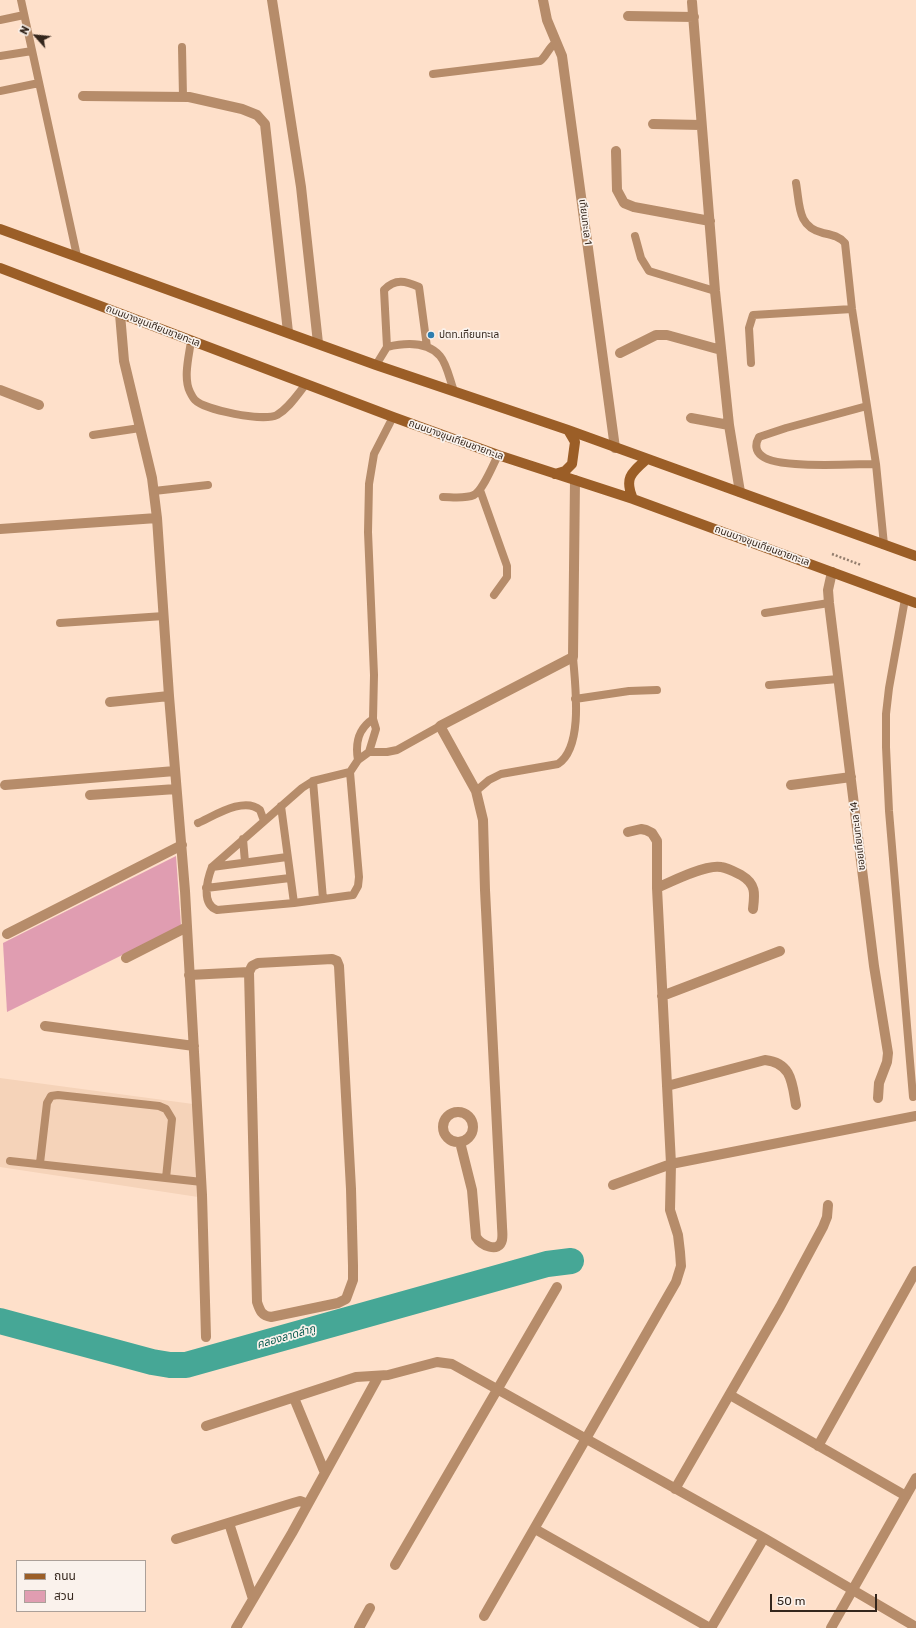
<!DOCTYPE html>
<html>
<head>
<meta charset="utf-8">
<style>
	body { margin:0 }
	#map { position:relative; width:916px; height:1628px; overflow:hidden; background:#fee0ca; font-family:Rubik,"Noto Sans Thai",sans-serif }
	canvas { display:block }
	.legend { position:absolute; left:16px; top:1560px; width:130px; height:52px; box-sizing:border-box; background:#faf2ec; border:1px solid #aba099; margin:0; padding:5px 7px; list-style:none; font-size:12px; color:#34261c }
	.legend li { display:flex; align-items:center; gap:8px; height:20px }
	.legend b { width:20px; border:1px solid #aba099 }
	.north { position:absolute; left:16px; top:16px; width:40px; height:40px; -webkit-text-stroke:3px #faf2ec; paint-order:stroke; rotate:297deg; font-size:11px; font-weight:700; line-height:16px; text-align:center; color:#34261c }
	.north::after { content:''; display:block; margin:auto; width:14px; height:18px; background:#34261c; clip-path:polygon(50% 0,100% 100%,50% 72%,0 100%) }
	.scale { position:absolute; left:770px; top:1594px; width:107px; height:18px; box-sizing:border-box; border:2px solid #34261c; border-top:0; padding-left:5px; font-size:12px; line-height:14px; white-space:nowrap; color:#34261c; -webkit-text-stroke:3px #faf2ec; paint-order:stroke }
</style>
</head>
<body>
<div id="map">
<canvas width="916" height="1628"></canvas>
<ul class="legend">
<li><b style="height:5px;background:#9b5e27"></b>ถนน</li>
<li><b style="height:11px;background:#e09db1"></b>สวน</li>
</ul>
<div class="north">N</div>
<div class="scale">50 m</div>
</div>
<script>
const g = document.querySelector('canvas').getContext('2d');
g.lineJoin = 'round';
function fillPath(path, color) {
  g.fillStyle = color;
  g.fill(path, 'evenodd');
}
function trace(path, color, width, dash) {
  g.strokeStyle = color;
  g.lineWidth = width;
  g.lineCap = dash ? 'butt' : 'round';
  g.setLineDash(dash || []);
  g.stroke(path);
}
function drawText(font, color, halo, rows, align = 'center') {
  g.font = font + ' Rubik,"Noto Sans Thai",sans-serif';
  g.lineWidth = 3.5;
  g.setLineDash([]);
  g.textBaseline = 'middle';
  g.strokeStyle = halo;
  g.fillStyle = color;
  for (const [text, x, y, turn = 0] of rows) {
    g.save();
    g.translate(x, y);
    g.rotate((+turn || 0) * Math.PI / 180);
    g.textAlign = isNaN(turn) ? turn : align;
    if (halo) g.strokeText(text, 0, 0);
    g.fillText(text, 0, 0);
    g.restore();
  }
}
fillPath(new Path2D(`
	M0,1078L193,1104L198,1197L0,1167Z`), '#f5d3b9');
fillPath(new Path2D(`
	M176,856L181,926L7,1012L3,943Z`), '#e09db1');
trace(new Path2D(`
	M0,1321L152,1362L170,1365H186L547,1264L571,1261`), '#46a796', 26);
trace(new Path2D(`
	M832,554L861,565`), '#927d6d', 2.5, [2, 2]);
trace(new Path2D(`
	M21,0L77,256
	M0,20L24,15
	M182,47L183,97
	M0,56L32,51
	M433,74L540,61C547,56 549,46 556,43
	M0,91L39,83
	M796,183C800,205 797,227 823,233C832,235 839,236 845,243L852,309L876,464L884,545
	M635,236L641,258L649,271L715,291
	M191,341C189,356 183,378 190,392C191,394 193,398 195,400C205,410 263,422 277,415C289,408 297,395 306,384
	M387,347L384,290C395,278 406,281 419,287L427,347
	M751,363L749,328L753,315L852,309
	M376,365L387,347C404,343 427,341 440,356C447,364 450,381 454,391
	M867,406L786,428L759,437C755,444 755,451 762,456C777,469 853,464 876,464
	M93,435L140,428
	M480,490L507,566V577L494,595
	M154,491L208,485
	M443,497C452,497 465,499 474,495C483,490 493,465 498,455
	M905,599L889,688L886,714V747L889,811L913,1097
	M765,613L829,603
	M60,623L164,616
	M769,685L838,679
	M575,699L629,691L657,690
	M369,752H387L397,750L440,726
	M358,760C355,743 358,729 373,719
	M313,781L323,899
	M476,791L489,780L501,774L558,764C584,747 575,684 573,657
	M281,806L294,903L353,895L358,886L359,877L350,772
	M198,823C214,816 244,796 260,810L264,821
	M243,839L245,862
	M212,867L287,857
	M206,888L290,878
	M294,903L217,910C201,904 207,880 212,867L302,788L313,781L350,772L358,760L369,752L376,729L373,719L374,675L368,532L369,484L374,454L393,417
	M10,1161L202,1182
	M40,1163L47,1103L51,1096L58,1095L159,1106L166,1109L172,1119L166,1178`), '#b68c6a', 8);
trace(new Path2D(`
	M272,0L301,187L318,343
	M543,0L547,20L562,56L615,448
	M692,2L715,291L729,425L740,492
	M628,16L694,17
	M83,96L189,97L242,109L257,115L265,124L288,332
	M653,124L701,125
	M616,151L617,190L624,203L634,207L710,221
	M120,314L124,361L152,478L157,518L169,696L185,891L202,1195L206,1337
	M620,353L656,335H667L721,350
	M0,390L39,405
	M691,418L729,425
	M0,529L157,518
	M832,572L828,590L829,603L874,966L888,1053L887,1062L879,1083L878,1098
	M110,702L169,696
	M5,785L175,771
	M791,785L851,777
	M90,795L176,789
	M628,832L641,829L646,830L652,833L657,841V888
	M7,934L182,845
	M126,958L187,927
	M189,975L249,972L252,966L258,963L332,959L337,961L339,966L351,1189L353,1266V1280L346,1299L338,1303L271,1317C262,1316 260,1311 257,1302L249,972
	M662,996L780,951
	M45,1026L194,1046
	M667,1086L765,1060C792,1063 792,1083 796,1105
	M443 1127a15 15 0 1 1 30 0a15 15 0 1 1-30 0Z
	M460,1142L472,1190L476,1237C481,1245 499,1254 502,1240C503,1235 502,1230 502,1226L485,890L483,820L476,791L440,726L573,657L575,480
	M613,1185L671,1164L916,1116
	M730,1395L906,1496
	M294,1398L325,1473
	M206,1426L356,1377L388,1375L437,1362L452,1364L764,1538L916,1627
	M818,1446L916,1271
	M675,1489L780,1307L823,1227L827,1217L828,1205
	M229,1523L253,1599
	M535,1529L710,1628
	M176,1539L293,1503L300,1501L308,1504
	M395,1565L557,1287
	M484,1616L676,1282L681,1266L680,1252L678,1235L670,1210L671,1164L657,888C672,881 706,864 721,867C728,868 735,872 741,875C756,884 755,893 753,909
	M236,1628L292,1533L378,1377
	M359,1628L370,1608
	M711,1628L764,1538
	M831,1628L916,1478`), '#b68c6a', 10);
trace(new Path2D(`
	M0,229L376,365L568,430L916,556
	M0,268L393,417L498,455L633,499L916,603
	M555,474L565,471L572,464L575,442L568,430
	M633,499C624,478 631,473 647,459`), '#9b5e27', 10);
for (const [x, y, r, color] of [
	[431,335,4,"#2e7eaf"]
]) {
  const dot = new Path2D();
  dot.arc(x, y, r, 0, 2 * Math.PI);
  g.fillStyle = color;
  g.fill(dot);
  trace(dot, '#faf2ec', 1.5);
}
drawText('10px', '#34261c', '#faf2ec', [
	["เทียนทะเล 1",585,222,83],
	["ถนนบางขุนเทียนชายทะเล",153,326,21],
	["ถนนบางขุนเทียนชายทะเล",456,440,20],
	["ถนนบางขุนเทียนชายทะเล",762,546,20],
	["ซอยเทียนทะเล 14",858,836,-97]
]);
drawText('10px', '#34261c', '#faf2ec', [
	["ปตท.เทียนทะเล",439,335]
], 'left');
drawText('italic 11px', '#0c5d51', '#faf2ec', [
	["คลองลาดลำภู",286,1337,-16]
]);
</script>
</body>
</html>
